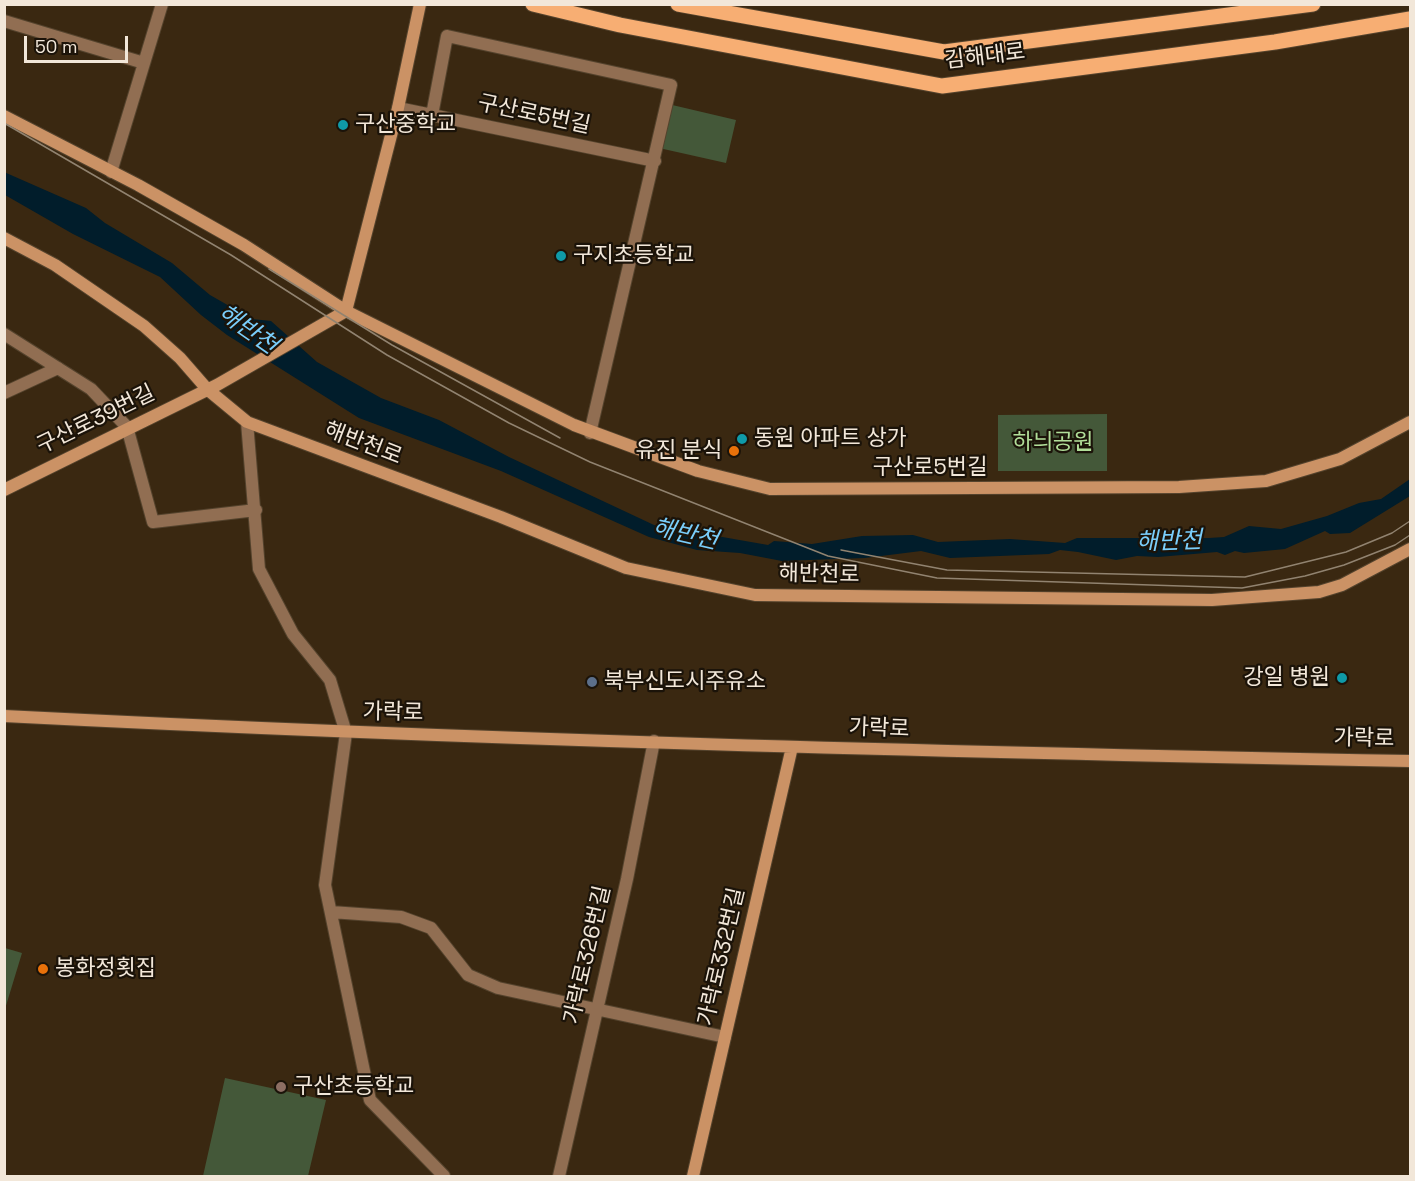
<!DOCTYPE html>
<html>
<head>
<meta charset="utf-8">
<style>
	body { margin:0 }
	#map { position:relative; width:1415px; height:1181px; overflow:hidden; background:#3a2811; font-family:"Space Grotesk",sans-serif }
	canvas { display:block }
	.frame { position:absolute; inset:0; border:6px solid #f2e7d9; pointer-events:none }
	.scale { position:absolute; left:24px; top:36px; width:104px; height:27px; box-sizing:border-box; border:3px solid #f2e7d9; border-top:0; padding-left:8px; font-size:18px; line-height:21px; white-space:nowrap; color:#f2e7d9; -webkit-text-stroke:4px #1b1309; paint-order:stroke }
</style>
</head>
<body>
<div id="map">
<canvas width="1415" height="1181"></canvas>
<div class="frame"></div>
<div class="scale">50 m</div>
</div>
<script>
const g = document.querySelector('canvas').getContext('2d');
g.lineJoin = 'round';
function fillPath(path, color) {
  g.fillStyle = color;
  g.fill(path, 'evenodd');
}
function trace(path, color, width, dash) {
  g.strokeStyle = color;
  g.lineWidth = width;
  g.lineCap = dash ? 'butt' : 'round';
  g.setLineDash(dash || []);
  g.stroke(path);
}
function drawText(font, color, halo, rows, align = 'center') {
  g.font = font + ' "Space Grotesk","Noto Sans KR",sans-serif';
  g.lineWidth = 4.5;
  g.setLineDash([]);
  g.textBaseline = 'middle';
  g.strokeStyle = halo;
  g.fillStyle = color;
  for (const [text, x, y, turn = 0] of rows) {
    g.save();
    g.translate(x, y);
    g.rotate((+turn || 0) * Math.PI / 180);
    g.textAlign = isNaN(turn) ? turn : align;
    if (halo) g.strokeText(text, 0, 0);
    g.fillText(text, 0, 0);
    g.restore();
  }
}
fillPath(new Path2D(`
	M668,104L736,120L726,163L659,148Z
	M1107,414V471H998V415Z
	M5,948L22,953L5,1009L4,948Z
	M225,1078L326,1100L308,1176H203Z`), '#445839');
fillPath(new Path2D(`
	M4,172L86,208L105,223L172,263L210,295L252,319L271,321L317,362L381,398L439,420L509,457L654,525L768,545L774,541L812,544L862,536L913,535L938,542L1010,539L1065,543L1077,538H1209L1224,537L1249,526L1281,529L1327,516L1359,503L1381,499L1410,479V496L1350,533L1330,534L1325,531L1285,549L1244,553L1235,551L1225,555L1217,552L1158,557L1137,556L1116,560L1078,552L1060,550L1049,554L950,558L921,551L865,558L782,561L740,553L697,550L649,537L501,471L359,418L227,335L201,315L160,277L73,234L5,195Z`), '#011d2b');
const street = new Path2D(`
	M4,21L144,63
	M398,108L655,161
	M432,115L447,36L671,85L590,433
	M111,172L162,4
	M4,334L91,389L127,427L153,522L256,510
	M4,393L58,368
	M247,422L259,569L293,634L330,680L346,733L325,885L370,1100L444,1176
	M331,912L401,917L431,928L468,975L498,988L725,1037
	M559,1176L627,879L654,741`);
const secondary = new Path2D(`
	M4,116L138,185L244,245L346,311L574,425L698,471L770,489L1179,487L1266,481L1340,459L1410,422
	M4,238L55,265L144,326L180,358L207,389L247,422L501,517L626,568L755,595L1212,600L1319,592L1342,585L1410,549
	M346,311L398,108L420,4
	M4,490L217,385L346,311
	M4,716C473,740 942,752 1410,761
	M693,1176L792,747`);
const primary = new Path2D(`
	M533,4L620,25L942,86L1275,42L1410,19
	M678,4L944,52L1313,4`);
trace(street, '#54432d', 14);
trace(secondary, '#54432d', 14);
trace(primary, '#54432d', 17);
trace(street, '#916e52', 12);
trace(secondary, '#cb9265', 12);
trace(primary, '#f7ae73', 15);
trace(new Path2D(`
	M4,123L231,255L387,355L509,423L590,462L828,556L937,578L1242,588L1305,576L1344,565L1395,545L1410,535
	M269,269L392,345L560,438
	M841,550L947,570L1245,577L1346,552L1392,533L1410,521`), '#918370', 1.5);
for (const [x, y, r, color] of [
	[343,125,6,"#0f9aa8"],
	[561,256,6,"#0f9aa8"],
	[742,439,6,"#0f9aa8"],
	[734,451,6,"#e8710a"],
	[1342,678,6,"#0f9aa8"],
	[592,682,6,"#5c6f8a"],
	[43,969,6,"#e8710a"],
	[281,1087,6,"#8d6e63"]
]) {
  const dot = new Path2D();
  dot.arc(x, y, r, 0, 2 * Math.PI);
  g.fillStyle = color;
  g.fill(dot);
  trace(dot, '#1b1309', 2);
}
drawText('22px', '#f2e7d9', '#1b1309', [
	["김해대로",985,57,-7],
	["구산로5번길",534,115,12],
	["구산로39번길",96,420,-26],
	["해반천로",363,444,21],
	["구산로5번길",930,468],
	["해반천로",819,575,1],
	["가락로",393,713,1],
	["가락로",879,729,2],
	["가락로",1364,739,1],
	["가락로326번길",588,955,-77],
	["가락로332번길",722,957,-77]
]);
drawText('22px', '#f2e7d9', '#1b1309', [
	["구산중학교",355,125],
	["구지초등학교",573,256],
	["동원 아파트 상가",754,439],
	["유진 분식",722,451,"right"],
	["강일 병원",1330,678,"right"],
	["북부신도시주유소",604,682],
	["봉화정횟집",55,969],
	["구산초등학교",293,1087]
], 'left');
drawText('22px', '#b1de99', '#1b1309', [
	["하늬공원",1053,443]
]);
drawText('italic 24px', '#7acefb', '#1b1309', [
	["해반천",247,330,35],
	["해반천",685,535,13],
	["해반천",1169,542,-2]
]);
</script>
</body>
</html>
